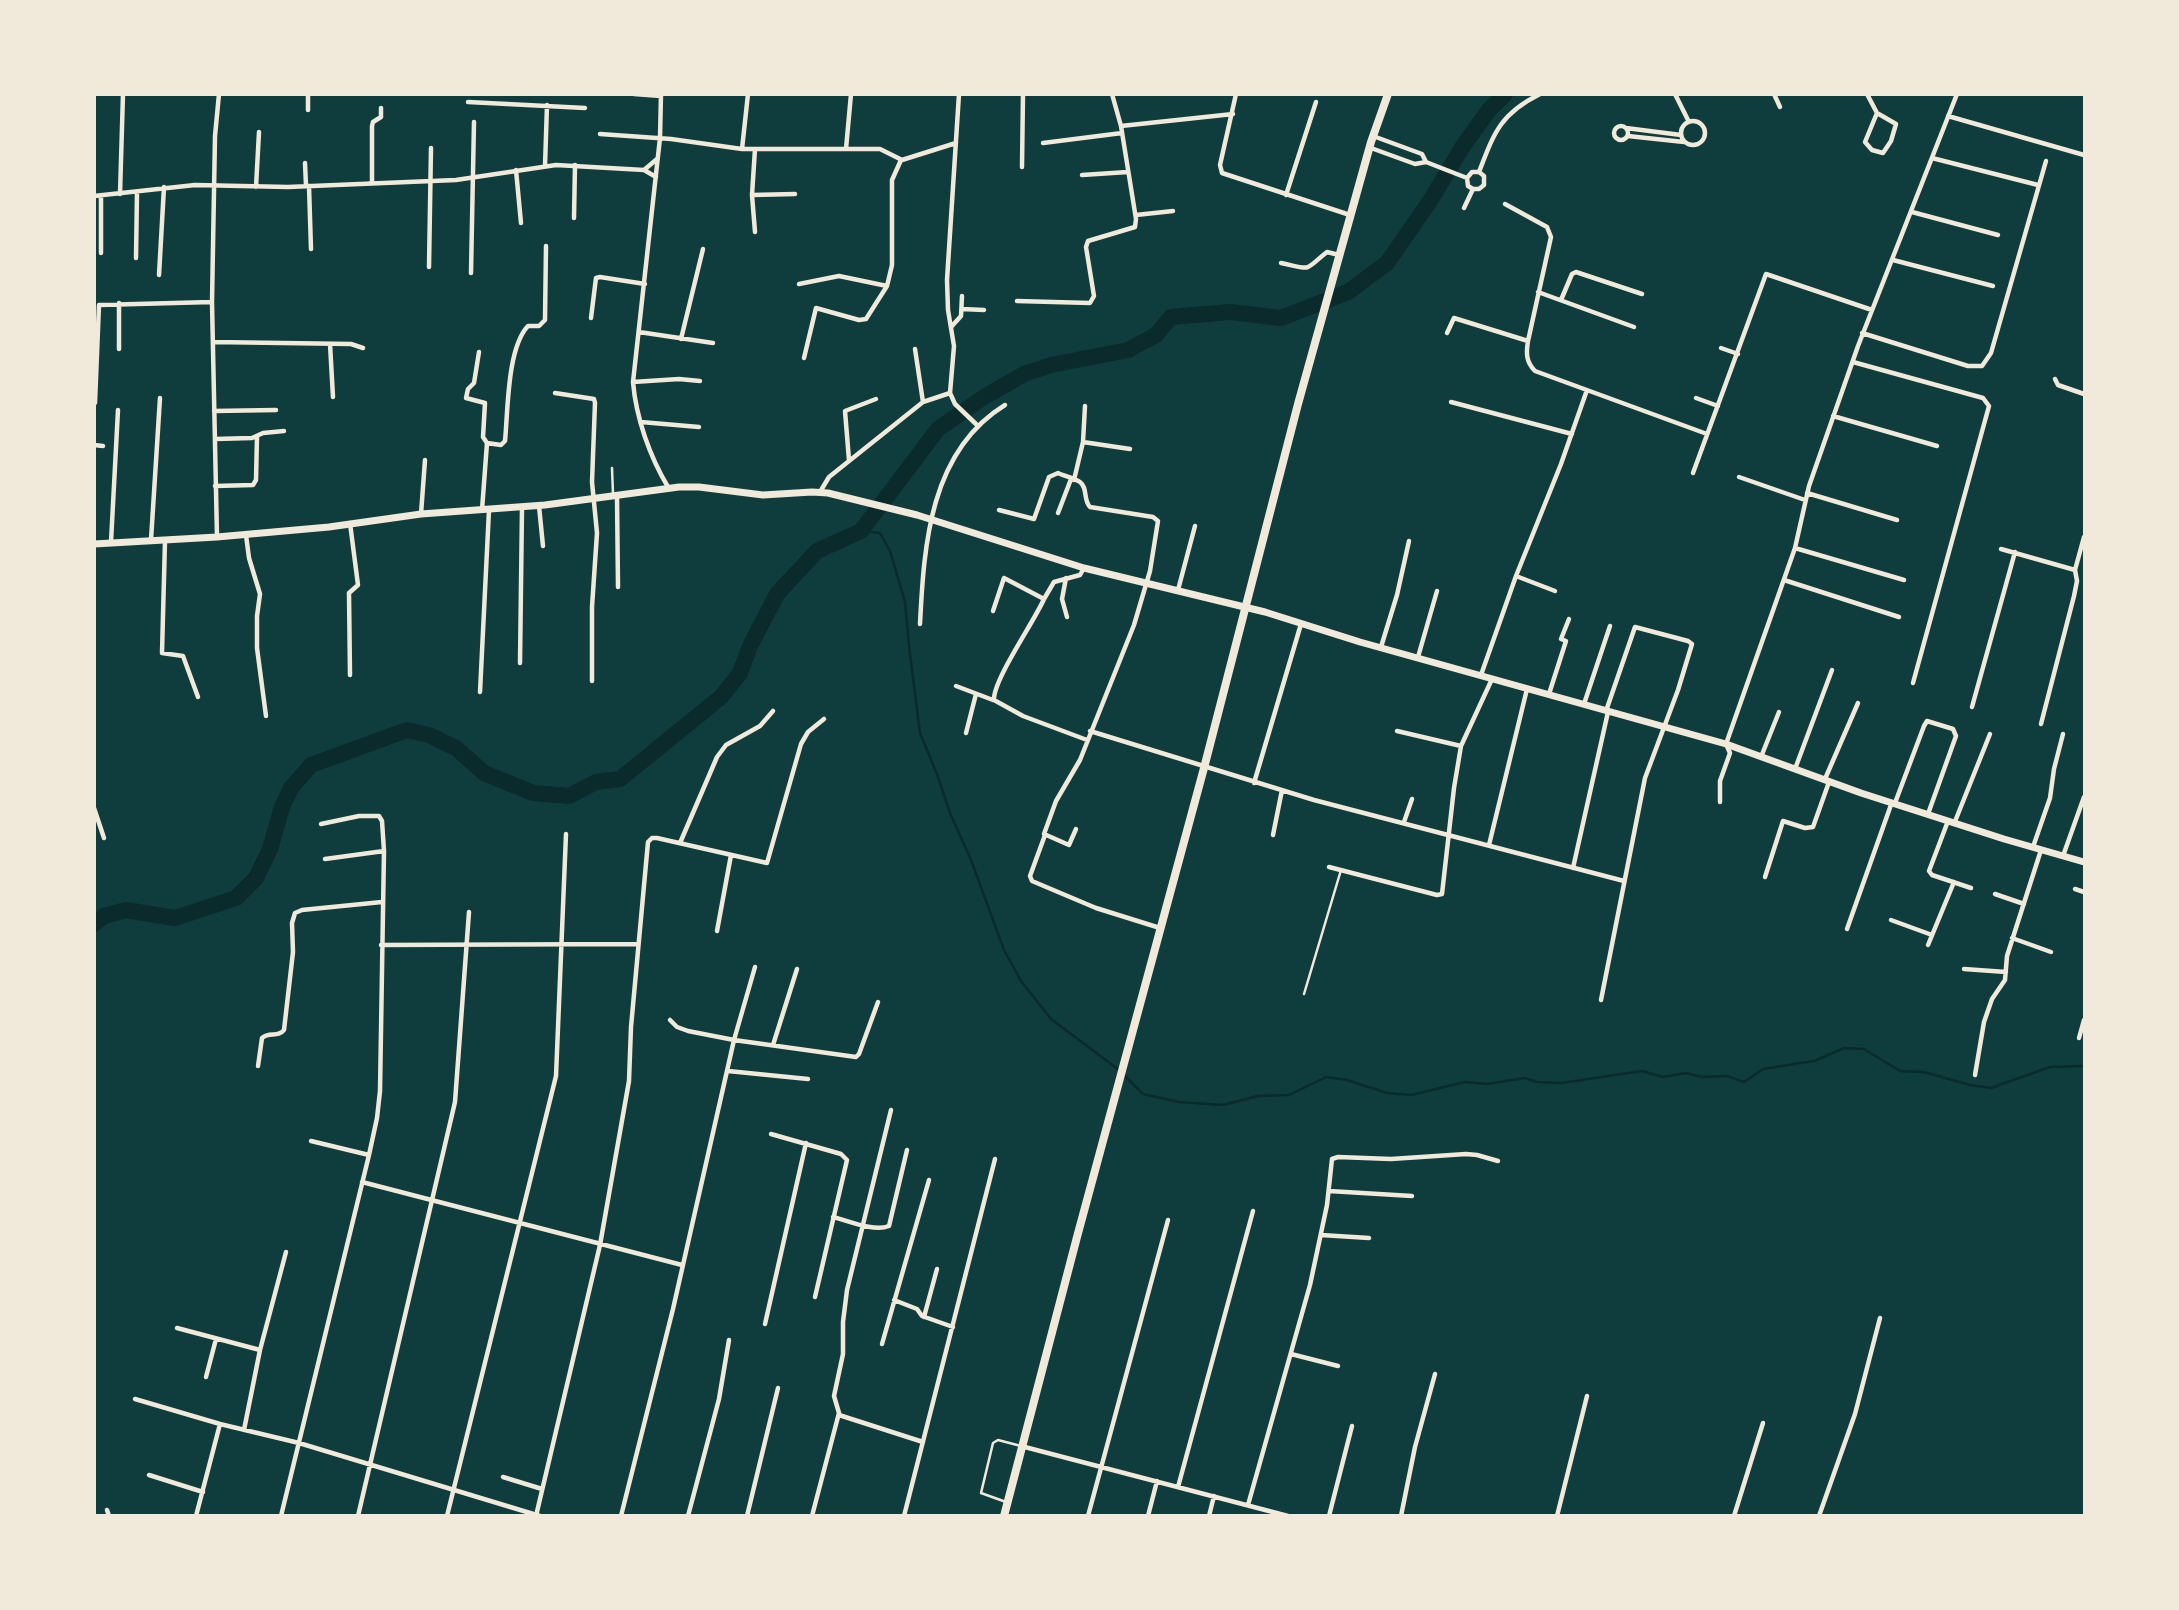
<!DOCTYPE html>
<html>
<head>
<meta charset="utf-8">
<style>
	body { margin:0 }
	#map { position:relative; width:2179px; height:1610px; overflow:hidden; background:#0f3d3e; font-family:"Public Sans",sans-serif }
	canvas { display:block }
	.frame { position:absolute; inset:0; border:96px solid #f1e9da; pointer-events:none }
</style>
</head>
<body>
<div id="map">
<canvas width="2179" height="1610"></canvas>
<div class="frame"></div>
</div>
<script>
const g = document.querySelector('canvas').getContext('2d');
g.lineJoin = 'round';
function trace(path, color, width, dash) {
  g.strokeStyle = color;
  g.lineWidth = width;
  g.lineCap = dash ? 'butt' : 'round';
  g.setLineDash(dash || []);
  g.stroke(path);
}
trace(new Path2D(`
	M861,531L880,533L890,551L905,602L909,646L920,733L937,774L950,813L971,860L1004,950L1021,981L1051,1019L1119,1070
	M1124,1075L1143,1094L1179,1102L1223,1105L1258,1096L1289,1095L1326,1077L1347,1080L1387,1093L1411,1095L1465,1082L1487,1084L1525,1078L1537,1082L1561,1083L1642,1071L1663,1077L1686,1073L1702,1077L1727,1076L1744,1082L1763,1069L1814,1061L1844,1048L1864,1049L1900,1071L1924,1072L1970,1085L1991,1088L2050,1067L2084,1066`), '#0a2a2b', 2.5);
trace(new Path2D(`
	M94,924L104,916L126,910L175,918L236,898L256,878L270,849L282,807L291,788L311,765L407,730L429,735L456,748L484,773L533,793L569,796L596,782L620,779L721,697L740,673L750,646L777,594L817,551L861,531L938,429L984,397L1024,374L1051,365L1128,350L1156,335L1171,317L1230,312L1281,318L1348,292L1387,263L1430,201L1463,146L1489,110L1505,94`), '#0a2a2b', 16);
trace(new Path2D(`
	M612,468L613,494
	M1304,994L1341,870
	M1006,1502L981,1493L993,1443L998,1440L1021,1446`), '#f1e9da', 2.5);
trace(new Path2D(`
	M308,94V110
	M634,94L661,96
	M661,94L660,138L633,382C636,418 650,457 668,487
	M959,94L947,280L948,310L954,346L950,393L955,404L977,425
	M1236,94L1220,165L1222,173L1350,215
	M1675,94L1689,122
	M1774,94L1780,107
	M1867,94L1877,113
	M468,102L585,108
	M1877,113L1896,124L1891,141L1883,153L1872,150L1865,142Z
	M1948,116L2084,155
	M1681 133a12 12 0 1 1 24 0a12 12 0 1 1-24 0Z
	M1614 133a7 7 0 1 1 14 0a7 7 0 1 1-14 0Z
	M1121,126L1233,114
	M1626,128L1681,135
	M600,134L671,139L742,149H880L902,160L956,143
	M1628,136L1684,142
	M1043,143L1122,133
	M1371,148L1415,164L1426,162L1422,154L1373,136
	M742,149L748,94
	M846,149L851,94
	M1932,158L2038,185
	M1426,162L1467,178
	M305,163L306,186
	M545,166L547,105
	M1022,167L1023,94
	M516,170L521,223
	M644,170L657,159
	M1479,172C1494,133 1500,114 1540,94
	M1082,175L1128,172
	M372,183V126L373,122L381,117V108
	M309,186L311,249
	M256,187L259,132
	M120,194L123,94
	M752,195L795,194
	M1286,195L1316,102
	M94,196L195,185L288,187L456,180L556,165L644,170L656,177
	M101,196V253
	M1505,204L1547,227L1551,237L1528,341C1526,353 1526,362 1535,371L1707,434
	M1464,208L1473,189H1479L1484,185V176L1479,172H1472L1467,178L1468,186L1473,189
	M1912,212L1998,235
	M1136,215L1173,211
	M574,218L575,165
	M755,232L752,195L755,149
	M136,258L137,192
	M1893,260L1993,286
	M1281,263C1314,270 1303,271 1327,252L1339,255
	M429,267L431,148
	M471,273L474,122
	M159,275L164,187
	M799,284L839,276L887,286
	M1538,292L1634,327
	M1561,300L1572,274L1576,272L1642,294
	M1017,301L1090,303L1094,296L1086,247L1088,241L1135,227L1136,219L1121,126L1112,94
	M119,303V349
	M962,309L984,310
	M591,318L596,278L600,277L645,284
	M952,326L961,316L962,296
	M639,332L713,343
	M1447,333L1454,318L1528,341
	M1862,333L1968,366H1982L1991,353L2046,161
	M681,339L703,249
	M213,342L351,344L363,348
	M330,344L333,397
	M1721,348L1738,354
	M915,349L923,402
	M479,352L474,383L468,389L466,398L485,403L483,437L487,443L501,445L505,441C508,411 507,348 528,326H539L545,320L546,246
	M804,358L816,308L859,320L866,319L887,286L892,265V180L901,160
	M1853,362L1983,398L1989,406L1913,683
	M2055,379L2058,385L2084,394
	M633,382L679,379L700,381
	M555,393L594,399L595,403L592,482L597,533L592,607V681
	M1696,398L1718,406
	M1451,402L1572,434
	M95,403L99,305L212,302
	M214,411L276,410
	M1833,416L1937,446
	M641,422L699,427
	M215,439L252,438L263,433L284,431
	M1083,442L1130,449
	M94,445L103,446
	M849,460L845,411L876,399
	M1693,473L1766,274L1872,310
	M1739,477L1805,500
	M1074,480L1083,442L1085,406
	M215,486L253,485L256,480L257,436
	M820,492L829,477L923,402L950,393
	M1807,493L1897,520
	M617,497L618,587
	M539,506L543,546
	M482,510L487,443
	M999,510L1034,519L1049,477L1058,473C1064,476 1074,478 1080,482C1088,488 1083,500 1090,507L1153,517L1158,521L1150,571L1134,625L1080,760L1056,801L1044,834L1069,845L1076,829
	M1058,513L1071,479
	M421,514L425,460
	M246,535L249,558L260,594L257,616V648L266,716
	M217,537L212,302L215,136L219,94
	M151,540L160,398
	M165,541L162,653L183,656L198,697
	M111,542L118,410
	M1795,548L1904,580
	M2001,549L2075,570
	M1516,576L1555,591
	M1066,578L1062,599L1067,617
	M1784,580L1899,617
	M1178,590L1195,526
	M1044,599L1054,582L1080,575L1084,568
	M993,611L1004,578L1044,599C1034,622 993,680 994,700L1023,716L1087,740
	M920,624C924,544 930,451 1005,405
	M1381,647L1397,595L1409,541
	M1418,657L1437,591
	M520,663L522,508
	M350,675L349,593L358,585L350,523
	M1481,675L1516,576L1561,464L1587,390
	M956,686L993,700
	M480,692L489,510
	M1549,694L1566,641L1561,639L1569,619
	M1584,704L1610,626
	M1972,707L2015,552
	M2041,724L2074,596L2077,581L2075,570L2084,537
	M1090,731L1314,800L1624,881
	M1397,731L1461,746
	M966,733L976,694
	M1761,757L1779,712
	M1795,769L1832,670
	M1825,779L1858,703
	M1254,783L1301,624
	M1720,802V781L1730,753L1726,744L1795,548L1809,486L1858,346L1957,94
	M1895,803L1924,726L1927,721L1953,729L1956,736L1928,814
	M94,808L104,838
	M1948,821L1929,871L1932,875L1971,888
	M1404,822L1412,799
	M1954,824L1990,734
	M1045,835L1030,876L1032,881L1096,908L1160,928
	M1273,835L1282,790
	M680,843L717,757L726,745L760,726L773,711
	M1489,845L1527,689
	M2033,847L2050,798L2054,769L2063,734
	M2063,856L2084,797
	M325,859L384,851
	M1329,867L1437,895L1442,894L1454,788L1461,746L1492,679
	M1573,868L1608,712
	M1765,877L1783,821L1805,828L1813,827L1829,782
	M2075,889L2084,892
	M1995,894L2024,904
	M1891,920L1932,935
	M1847,929L1892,802
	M717,931L731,855
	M2012,938L2051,952
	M381,945L638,944
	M1928,945L1954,882
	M1964,969L2006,972
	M1601,1000L1645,778L1678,690L1692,644L1688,641L1635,627L1606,711
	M670,1020L677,1027L688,1031L734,1040L856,1057L859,1054L878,1002
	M2079,1038L2084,1020
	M773,1045L797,969
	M258,1066L262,1038C269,1031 278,1038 284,1030L293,952L292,923L295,913L302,910L382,902
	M728,1071L808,1079
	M1975,1075L1984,1022L1992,999L2005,980L2007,956L2041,850
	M771,1134L841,1154L847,1160L815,1297
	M311,1141L369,1155
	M362,1182L682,1265
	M1329,1191L1412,1196
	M833,1217C849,1221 874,1232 889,1226L907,1150
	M1321,1235L1369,1238
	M894,1300L917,1309L922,1316L953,1327
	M924,1317L937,1269
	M765,1324L806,1143
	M177,1328L260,1350
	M882,1344L929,1180
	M1291,1354L1338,1366
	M206,1377L216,1339
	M135,1399L220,1424L299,1443L540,1516
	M839,1415L923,1442
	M244,1430L260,1350L286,1252
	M1021,1446L1288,1516
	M149,1475L203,1492
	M503,1477L542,1489
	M1178,1487L1253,1211
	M1248,1505L1310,1285L1327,1205L1332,1159L1338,1157L1391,1159L1466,1154L1477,1155L1498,1161
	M107,1510L109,1516
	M196,1516L220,1424
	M281,1516L369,1155L377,1118L380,1091L384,851L382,821L379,816H359L321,824
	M358,1516L455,1102L469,912
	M447,1516L556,1076L566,834
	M536,1516L600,1245L629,1081L631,1027L648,842L652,838H657L767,863L801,744L808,732L824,719
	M621,1516L673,1309L734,1040L755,967
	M688,1516L719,1399L729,1340
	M747,1516L778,1388
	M812,1516L839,1413L834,1396L843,1354V1322L847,1290L891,1110
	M904,1516L995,1159
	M1088,1516L1168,1220
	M1148,1516L1157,1481
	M1209,1516L1214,1496
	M1329,1516L1352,1426
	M1401,1516L1415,1447L1435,1374
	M1557,1516L1587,1396
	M1734,1516L1763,1423
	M1819,1516L1855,1414L1880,1318`), '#f1e9da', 4.5);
trace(new Path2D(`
	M94,544L217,537L329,527L421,514L545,505L679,487H699L763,495L812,492L828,493L917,515L1084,568L1265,612L1360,642L1726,744L1861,793L2004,839L2084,862`), '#f1e9da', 7);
trace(new Path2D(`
	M1004,1516L1077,1237L1204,768L1298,404L1371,142L1388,94`), '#f1e9da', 8);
</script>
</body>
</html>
